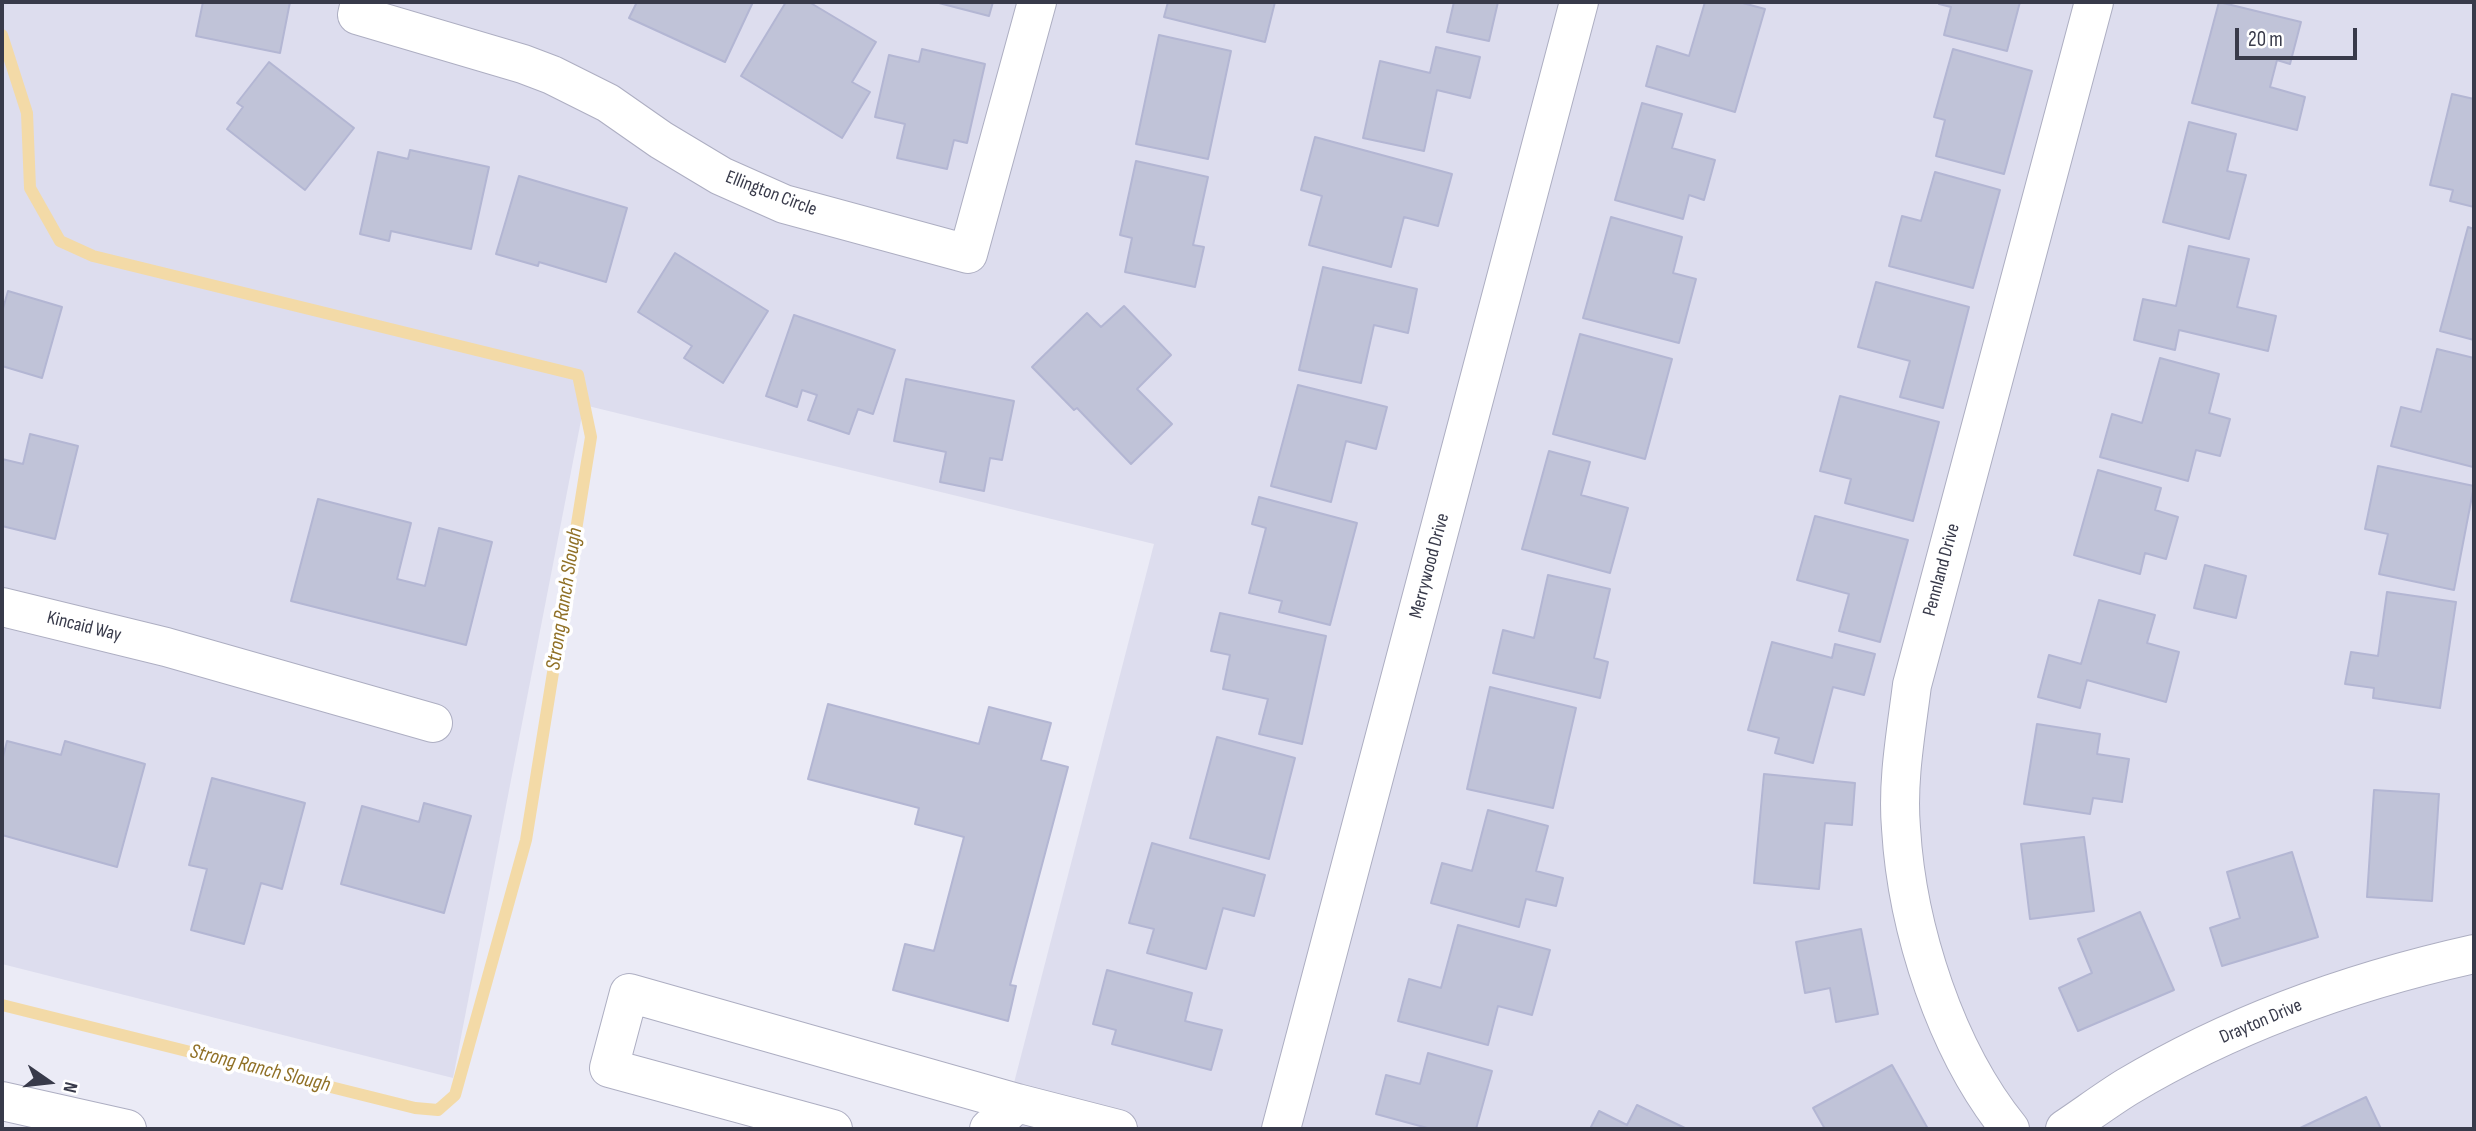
<!DOCTYPE html>
<html>
<head>
<meta charset="utf-8">
<style>
	body { margin:0 }
	#map { position:relative; width:2476px; height:1131px; overflow:hidden; background:#ebebf6; font-family:"Sofia Sans Condensed",sans-serif }
	canvas { display:block }
	.frame { position:absolute; inset:0; border:4px solid #383a4a; pointer-events:none }
	.north { position:absolute; left:14px; top:1047px; width:70px; height:70px; -webkit-text-stroke:5px #fff; paint-order:stroke; rotate:104deg; font-size:19px; font-weight:700; line-height:28px; text-align:center; color:#383a4a }
	.north::after { content:''; display:block; margin:auto; width:24px; height:32px; background:#383a4a; clip-path:polygon(50% 0,100% 100%,50% 72%,0 100%) }
	.scale { position:absolute; left:2235px; top:28px; width:122px; height:32px; box-sizing:border-box; border:4px solid #383a4a; border-top:0; padding-left:9px; font-size:21px; line-height:24px; white-space:nowrap; color:#383a4a; -webkit-text-stroke:5px #fff; paint-order:stroke }
</style>
</head>
<body>
<div id="map">
<canvas width="2476" height="1131"></canvas>
<div class="frame"></div>
<div class="north">N</div>
<div class="scale">20 m</div>
</div>
<script>
const g = document.querySelector('canvas').getContext('2d');
g.lineJoin = 'round';
function fillPath(path, color) {
  g.fillStyle = color;
  g.fill(path, 'evenodd');
}
function trace(path, color, width, dash) {
  g.strokeStyle = color;
  g.lineWidth = width;
  g.lineCap = dash ? 'butt' : 'round';
  g.setLineDash(dash || []);
  g.stroke(path);
}
function drawText(font, color, halo, rows, align = 'center') {
  g.font = font + ' "Sofia Sans Condensed",sans-serif';
  g.lineWidth = 7;
  g.setLineDash([]);
  g.textBaseline = 'middle';
  g.strokeStyle = halo;
  g.fillStyle = color;
  for (const [text, x, y, turn = 0] of rows) {
    g.save();
    g.translate(x, y);
    g.rotate((+turn || 0) * Math.PI / 180);
    g.textAlign = isNaN(turn) ? turn : align;
    if (halo) g.strokeText(text, 0, 0);
    g.fillText(text, 0, 0);
    g.restore();
  }
}
fillPath(new Path2D(`
	M2,2H2474V1129H1002L1154,544L584,405L453,1078L2,964Z`), '#dde');
trace(new Path2D(`
	M2,35L27,113L30,188L60,241L93,256L578,375L591,437L526,840L455,1095L438,1110L415,1108L2,1005`), '#f3daa7', 12);
const building = new Path2D(`
	M203,2H290L280,53L196,36Z
	M637,2H753L725,62L629,18Z
	M786,2H809L876,42L852,82L870,92L842,138L741,76Z
	M935,2H993L989,16Z
	M1168,2H1275L1265,42L1164,17Z
	M1454,2H1498L1489,41L1447,32Z
	M1705,2H1739L1765,9L1735,112L1646,86L1657,46L1689,56Z
	M1939,2H2020L2007,51L1944,35L1951,7L1939,4Z
	M2219,2L2301,22L2290,64L2277,60L2270,87L2305,97L2297,130L2192,103Z
	M1159,35L1231,51L1208,159L1136,144Z
	M1436,47L1480,57L1470,98L1437,90L1424,151L1363,138L1380,61L1430,73Z
	M922,49L985,64L967,143L954,140L947,169L897,158L905,124L875,117L889,55L919,62Z
	M1953,49L2032,71L2004,174L1936,156L1945,120L1934,117Z
	M269,62L354,128L305,190L227,129L243,107L237,103Z
	M2452,94L2474,99V207L2450,201L2453,190L2430,185Z
	M1642,103L1682,114L1672,148L1715,160L1704,200L1689,195L1683,219L1615,200Z
	M2189,122L2236,134L2227,171L2246,175L2229,239L2163,222Z
	M1315,137L1452,174L1438,226L1404,217L1391,267L1309,245L1322,196L1301,190Z
	M410,150L489,167L471,249L391,231L389,241L360,234L378,152L408,159Z
	M1136,161L1208,177L1193,245L1204,247L1195,287L1125,272L1132,238L1120,235Z
	M1935,172L2000,190L1973,288L1889,266L1902,216L1921,221Z
	M519,176L627,208L606,282L539,262L538,266L496,254Z
	M1611,217L1682,237L1673,273L1696,279L1679,343L1583,318Z
	M2468,227L2474,229V340L2440,331Z
	M2189,246L2249,259L2237,307L2276,316L2268,351L2179,330L2175,350L2134,340L2143,299L2176,306Z
	M675,253L768,311L723,383L684,358L692,346L638,312Z
	M1323,267L1417,289L1408,333L1374,325L1361,383L1299,370Z
	M1876,282L1969,307L1943,408L1900,397L1910,361L1858,347Z
	M8,291L62,307L42,378L2,366V312Z
	M1124,306L1171,355L1137,389L1172,424L1131,464L1077,408L1074,410L1032,367L1087,313L1101,327Z
	M794,315L895,350L873,414L858,409L849,434L808,420L817,395L802,390L797,407L766,396Z
	M1580,334L1672,359L1645,459L1553,434Z
	M2437,349L2474,358L2473,467L2391,446L2401,407L2421,412Z
	M2160,358L2219,374L2209,413L2230,419L2220,456L2196,450L2188,481L2100,457L2112,414L2142,423Z
	M906,379L1014,401L1002,460L990,458L984,491L940,482L946,452L894,441Z
	M1298,385L1387,407L1376,449L1346,441L1331,502L1271,486Z
	M1840,396L1939,422L1913,521L1845,503L1851,479L1820,471Z
	M30,434L78,446L55,539L2,526V459L23,464Z
	M1549,451L1590,462L1581,495L1628,508L1610,573L1522,549Z
	M2378,466L2474,486L2454,590L2379,574L2388,534L2365,529Z
	M2098,470L2161,488L2155,510L2178,517L2166,559L2145,553L2140,574L2074,555Z
	M1259,497L1357,523L1330,625L1279,612L1282,601L1249,593L1266,528L1252,524Z
	M318,499L411,523L397,579L425,586L439,528L492,542L466,645L291,601Z
	M1815,516L1908,540L1880,642L1839,631L1849,594L1797,580Z
	M2205,565L2246,576L2236,618L2194,608Z
	M1548,575L1610,589L1594,658L1608,662L1600,698L1493,673L1503,630L1534,638Z
	M2387,592L2456,602L2440,708L2373,698L2374,688L2345,684L2351,652L2378,656Z
	M2099,600L2155,615L2147,643L2179,652L2166,702L2087,680L2080,708L2038,697L2049,655L2081,664Z
	M1220,613L1326,636L1302,744L1259,734L1268,699L1223,689L1230,655L1211,651Z
	M1772,642L1832,658L1835,644L1875,654L1864,695L1833,687L1813,763L1775,753L1779,738L1748,730Z
	M1490,687L1576,708L1553,808L1467,789Z
	M828,704L979,744L989,707L1051,723L1041,760L1068,767L1010,985L1016,986L1008,1021L893,990L905,944L934,951L964,837L915,824L919,808L808,779Z
	M2037,724L2100,734L2097,754L2129,759L2122,802L2093,798L2090,814L2024,804Z
	M1217,737L1295,758L1269,859L1190,838Z
	M7,741L61,755L65,741L145,764L117,867L2,835V761Z
	M1764,774L1855,783L1852,825L1825,823L1819,889L1754,883Z
	M212,778L305,803L282,889L261,883L244,944L191,930L207,869L189,865Z
	M2374,790L2439,794L2432,901L2367,897Z
	M424,803L471,816L444,913L341,884L362,806L419,822Z
	M1488,810L1548,826L1536,871L1563,878L1556,906L1526,899L1519,927L1431,903L1442,863L1472,871Z
	M2084,837L2094,911L2030,919L2021,844Z
	M1152,843L1265,875L1254,916L1223,908L1206,969L1147,953L1154,929L1129,923Z
	M2292,852L2318,937L2222,966L2210,928L2240,918L2227,872Z
	M2140,912L2174,990L2078,1031L2059,988L2092,973L2078,939Z
	M1458,925L1550,950L1532,1015L1498,1006L1488,1045L1398,1021L1409,979L1441,988Z
	M1861,929L1878,1014L1836,1022L1830,988L1805,993L1796,942Z
	M1107,970L1192,993L1185,1021L1222,1030L1211,1070L1112,1044L1116,1030L1093,1024Z
	M1428,1053L1492,1071L1476,1129H1431L1376,1114L1386,1075L1420,1084Z
	M1892,1065L1928,1129H1825L1813,1108Z
	M2366,1097L2381,1129H2298Z
	M1637,1105L1687,1129H1590L1599,1111L1627,1125Z`);
fillPath(building, '#c0c3d8');
trace(building, '#b3b6d3', 2);
const minor = new Path2D(`
	M360,2L357,15L523,64L552,75L608,103L661,140L721,176L784,204L968,254L1037,2
	M2,607L166,647L433,723
	M2,1101L127,1129
	M1017,1103L1118,1129
	M833,1129L609,1068L629,993L1017,1103L989,1129
	M1281,1129L1579,2
	M2010,1129C1946,1050 1907,929 1901,828C1897,781 1906,733 1912,685L2094,2
	M2065,1129C2086,1115 2106,1100 2127,1087C2234,1023 2353,981 2474,954`);
trace(minor, '#adaec2', 40);
trace(minor, '#fff', 38);
drawText('19px', '#383a4a', '#fff', [
	["Ellington Circle",771,194,21],
	["Merrywood Drive",1430,566,-75],
	["Pennland Drive",1942,570,-75],
	["Kincaid Way",84,627,14],
	["Drayton Drive",2261,1022,-23]
]);
drawText('italic 21px', '#907026', '#fff', [
	["Strong Ranch Slough",565,599,-81],
	["Strong Ranch Slough",260,1069,14]
]);
</script>
</body>
</html>
